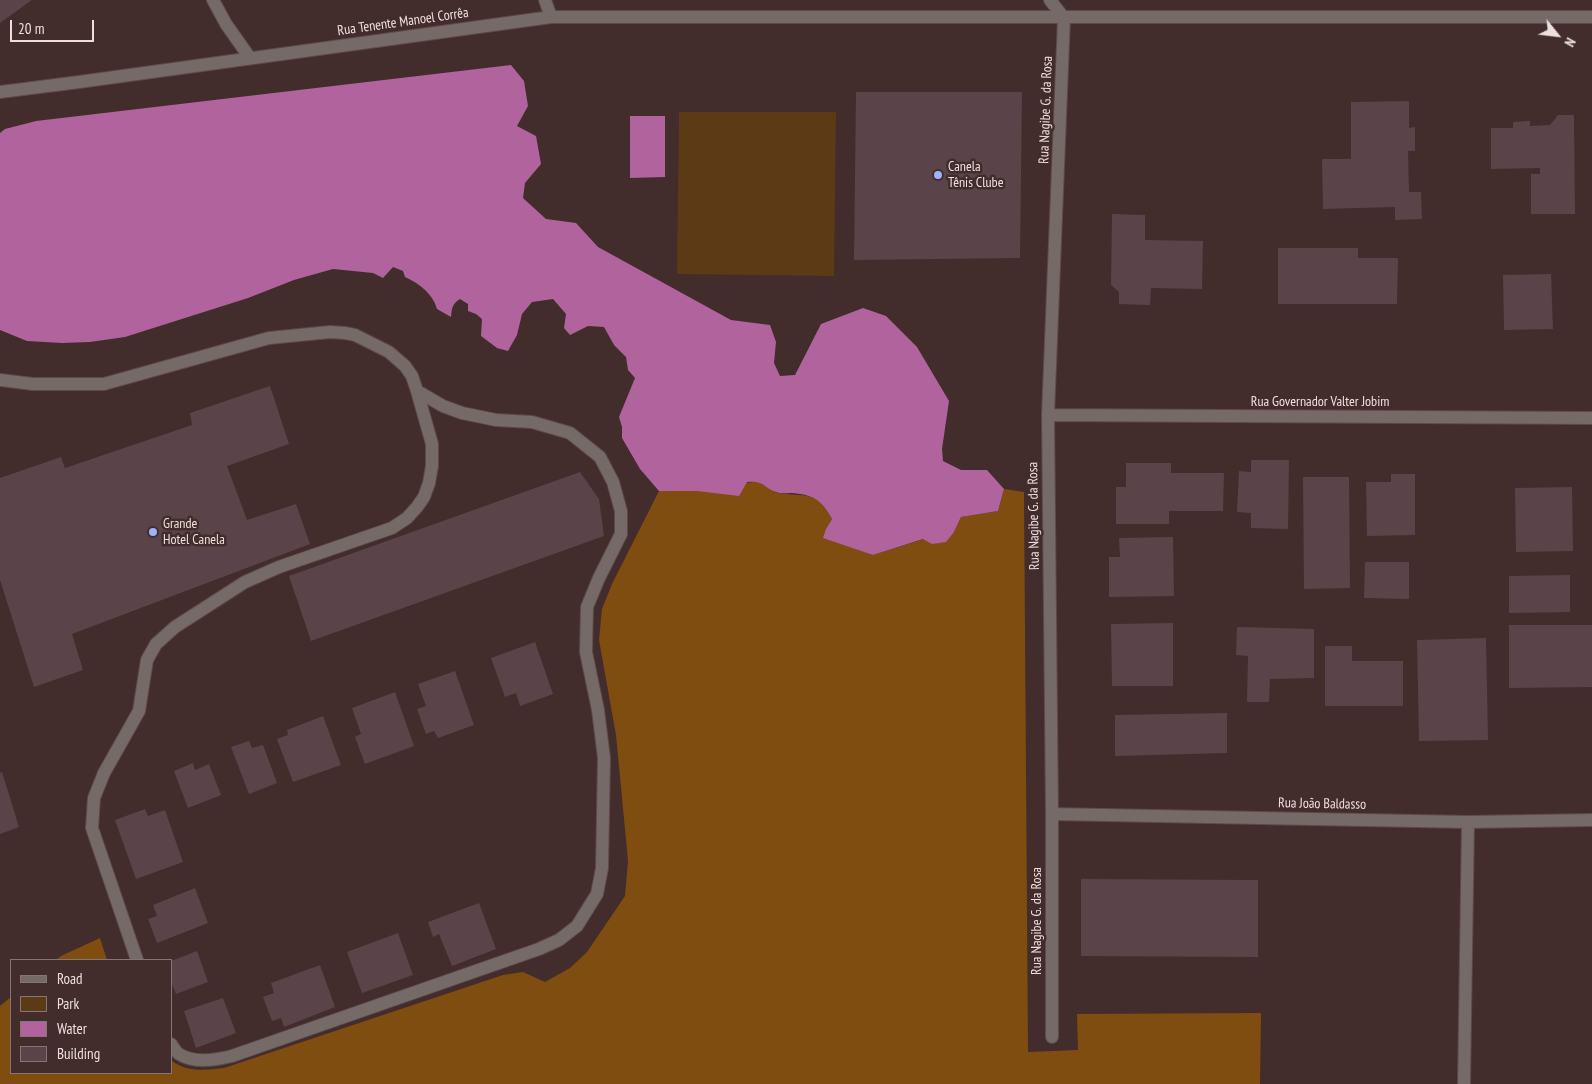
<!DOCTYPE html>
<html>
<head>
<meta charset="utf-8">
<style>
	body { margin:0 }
	#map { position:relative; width:1592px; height:1084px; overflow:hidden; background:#422c2c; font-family:"PT Sans Narrow",sans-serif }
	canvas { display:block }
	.legend { position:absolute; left:10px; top:959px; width:162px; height:115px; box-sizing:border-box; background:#422c2c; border:1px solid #877474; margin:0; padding:6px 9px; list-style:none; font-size:15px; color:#eedfdf }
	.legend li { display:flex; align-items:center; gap:10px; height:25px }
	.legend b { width:25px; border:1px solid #877474 }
	.north { position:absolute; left:1532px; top:10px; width:50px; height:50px; -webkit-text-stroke:4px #422c2c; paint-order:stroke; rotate:119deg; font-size:14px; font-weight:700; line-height:20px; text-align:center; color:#eedfdf }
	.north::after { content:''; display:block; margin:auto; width:18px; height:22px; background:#eedfdf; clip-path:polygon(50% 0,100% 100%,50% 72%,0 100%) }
	.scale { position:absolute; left:10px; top:20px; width:84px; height:22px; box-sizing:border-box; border:2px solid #eedfdf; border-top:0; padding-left:6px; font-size:15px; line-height:18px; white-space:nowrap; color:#eedfdf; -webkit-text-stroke:4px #422c2c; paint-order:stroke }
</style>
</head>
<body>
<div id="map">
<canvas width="1592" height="1084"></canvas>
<ul class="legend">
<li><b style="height:6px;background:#756a67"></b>Road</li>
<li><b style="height:14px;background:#5c3a16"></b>Park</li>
<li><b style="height:14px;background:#b0639c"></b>Water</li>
<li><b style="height:14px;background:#5a444a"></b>Building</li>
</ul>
<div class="north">N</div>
<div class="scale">20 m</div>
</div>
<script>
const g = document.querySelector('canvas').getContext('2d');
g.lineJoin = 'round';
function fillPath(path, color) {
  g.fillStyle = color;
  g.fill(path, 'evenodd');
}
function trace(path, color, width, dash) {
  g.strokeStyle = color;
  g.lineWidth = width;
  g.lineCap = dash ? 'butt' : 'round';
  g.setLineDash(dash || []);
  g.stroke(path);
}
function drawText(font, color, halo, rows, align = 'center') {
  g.font = font + ' "PT Sans Narrow",sans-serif';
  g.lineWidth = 5;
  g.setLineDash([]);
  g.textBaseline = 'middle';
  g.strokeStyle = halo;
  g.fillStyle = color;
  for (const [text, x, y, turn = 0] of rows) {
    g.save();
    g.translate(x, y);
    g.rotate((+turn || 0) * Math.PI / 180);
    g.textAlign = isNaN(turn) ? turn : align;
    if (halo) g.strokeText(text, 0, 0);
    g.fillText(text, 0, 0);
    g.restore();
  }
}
fillPath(new Path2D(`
	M679,112H836L834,276L677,274Z`), '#5c3a16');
fillPath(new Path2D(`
	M758,481C764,485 771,491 778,493C805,497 817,490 832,519L826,529L855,548L873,555L924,539L954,532L961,517L998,511L1004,489L1024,492L1028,1052L1078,1050L1077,1014L1261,1013L1260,1084H0V1006L11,997V1073H171V1060C186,1073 206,1070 224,1068L503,975L523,972L545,982L570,968L587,952L625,896L628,861L616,735L599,640L602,609L612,584L659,491H697Z
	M100,938L107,960H56L61,956Z`), '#804d10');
fillPath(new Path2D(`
	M511,65L524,81L528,106L517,126L536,136L541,164L525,183L523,198L546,219L576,223L598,247L731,320L770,325L776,342L774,363L780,376L795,375L821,324L863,308L886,316L917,347L949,401L942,449L943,461L961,470H987L1004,489L998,511L961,517L954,532L946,542L932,544L923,539L873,555L823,538L826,529L832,519C822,500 812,494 791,493C787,493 780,494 776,492C763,487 763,480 747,482L739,496L697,491H659L640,469L622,438V427L619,417L635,378L628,370L626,357L614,345L604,327L588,326L570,335L564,328L566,314L553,299L532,302L522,314L517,335L508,351L497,348L481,336L482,319L476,314L468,311V304L460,299C452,304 452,308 451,317L437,309C433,294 420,284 405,277L403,271L393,267L383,278L373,273L333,269L294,280L248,298L125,337L90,342L62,343L27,341L0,330V133L5,129L36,121Z
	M630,116H665V177L630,178Z`), '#b0639c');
fillPath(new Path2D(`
	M0,0H32L0,23Z
	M856,92H1022L1020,258L854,260Z
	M1409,101V128L1415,127V151H1408L1409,192H1421L1422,219L1395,220V207L1323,209L1322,159H1351V102Z
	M1558,115H1574L1575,214H1531V174H1540V168L1491,169V128H1513V122L1530,121V126L1550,125Z
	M1112,214L1145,215V240L1203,241L1202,289L1151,288L1150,305L1119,304V292L1111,285Z
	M1278,248H1358V258H1398L1397,304H1278Z
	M1551,274L1553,329L1504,330L1503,275Z
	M270,386L289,444L227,466L247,520L296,504L310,544L72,634L83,670L34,687L0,580V478L61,457L65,468L192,425L190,413Z
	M1251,460H1289L1288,529L1251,528V513L1237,512L1239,471L1251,472Z
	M1126,463H1171V473H1224L1223,511H1169V524H1116V487H1126Z
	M580,472L599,499L604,536L311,641L289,576Z
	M1391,474H1415V535L1367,536L1366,482H1391Z
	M1303,477H1349L1350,588L1304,589Z
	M1572,487L1573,551L1516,552L1515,488Z
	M1173,537L1174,596L1109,597V557H1120L1119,538Z
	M1365,562H1409V599L1364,598Z
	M1570,575V612L1509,613V576Z
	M1173,623V686H1112L1111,624Z
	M1509,625H1592V687L1509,688Z
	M1237,627L1314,629V678L1270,679L1269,702H1247L1248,656L1236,655Z
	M1486,638L1488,740L1419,741L1417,640Z
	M535,642L553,694L520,706L516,693L505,697L491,658Z
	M1325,646H1352V661H1403V706H1325Z
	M455,671L474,725L438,738L434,731L426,734L417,709L426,706L418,684Z
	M395,692L414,746L365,764L355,737L361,734L352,708Z
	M1227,713V753L1115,756V715Z
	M323,716L341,765L293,782L277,739L288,735L287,730Z
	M249,741L252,748L263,745L277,783L249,794L231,747Z
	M193,763L195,770L209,764L221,795L188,808L174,771Z
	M2,772L19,827L0,834V773Z
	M145,809L148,816L165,810L183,862L136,879L115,820Z
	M1081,879L1258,880V957L1081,956Z
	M195,888L208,923L157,943L148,919L157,916L153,905Z
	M479,903L496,949L452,966L439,934L433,937L428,922Z
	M398,933L413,975L362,993L347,952Z
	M197,951L208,982L176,994L171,982V961Z
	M320,965L335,1007L284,1027L281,1018L272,1021L263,997L274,993L271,983Z
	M223,998L236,1033L196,1048L184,1011Z`), '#5a444a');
const minor = new Path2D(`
	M213,0L226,24L250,58
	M545,0L551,17
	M1050,0L1064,18L1048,415L1052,814V1037
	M0,92L79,82L551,17H1592
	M0,380L33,384H104L269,338L330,332L345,333L355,335L389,352L405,366L412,376L417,391L432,444V466L429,483L424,497L417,507L407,518L392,528L279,567L245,582L175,627L156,644L147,660L139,711L104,773L94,798L92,828L137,960
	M1048,415L1592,418
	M1052,814L1468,822L1592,820
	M171,1044C173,1047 176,1052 179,1054C194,1064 216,1060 232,1056L539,949L559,940L577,926L597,894L602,868L604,758L598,710L586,652L587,607L599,578L621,534V511L613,482L600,457L570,433L532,422L496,420L462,413L443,406L417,391
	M1464,1084L1468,822`);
trace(minor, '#5e4949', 14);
trace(minor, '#756a67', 12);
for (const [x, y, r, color] of [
	[938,175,5,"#9fb3fd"],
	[153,532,5,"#9fb3fd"]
]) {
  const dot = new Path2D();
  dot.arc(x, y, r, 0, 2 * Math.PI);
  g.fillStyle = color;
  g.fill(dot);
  trace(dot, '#422c2c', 2);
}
drawText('14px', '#eedfdf', '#422c2c', [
	["Rua Tenente Manoel Corrêa",403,22,-8],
	["Rua Nagibe G. da Rosa",1046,110,-88],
	["Rua Governador Valter Jobim",1320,402],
	["Rua Nagibe G. da Rosa",1034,516,-91],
	["Rua João Baldasso",1322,804,1],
	["Rua Nagibe G. da Rosa",1037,921,-90]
]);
drawText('14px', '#eedfdf', '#422c2c', [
	["Canela",948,167],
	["Tênis Clube",948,183],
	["Grande",163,524],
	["Hotel Canela",163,540]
], 'left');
</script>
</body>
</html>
